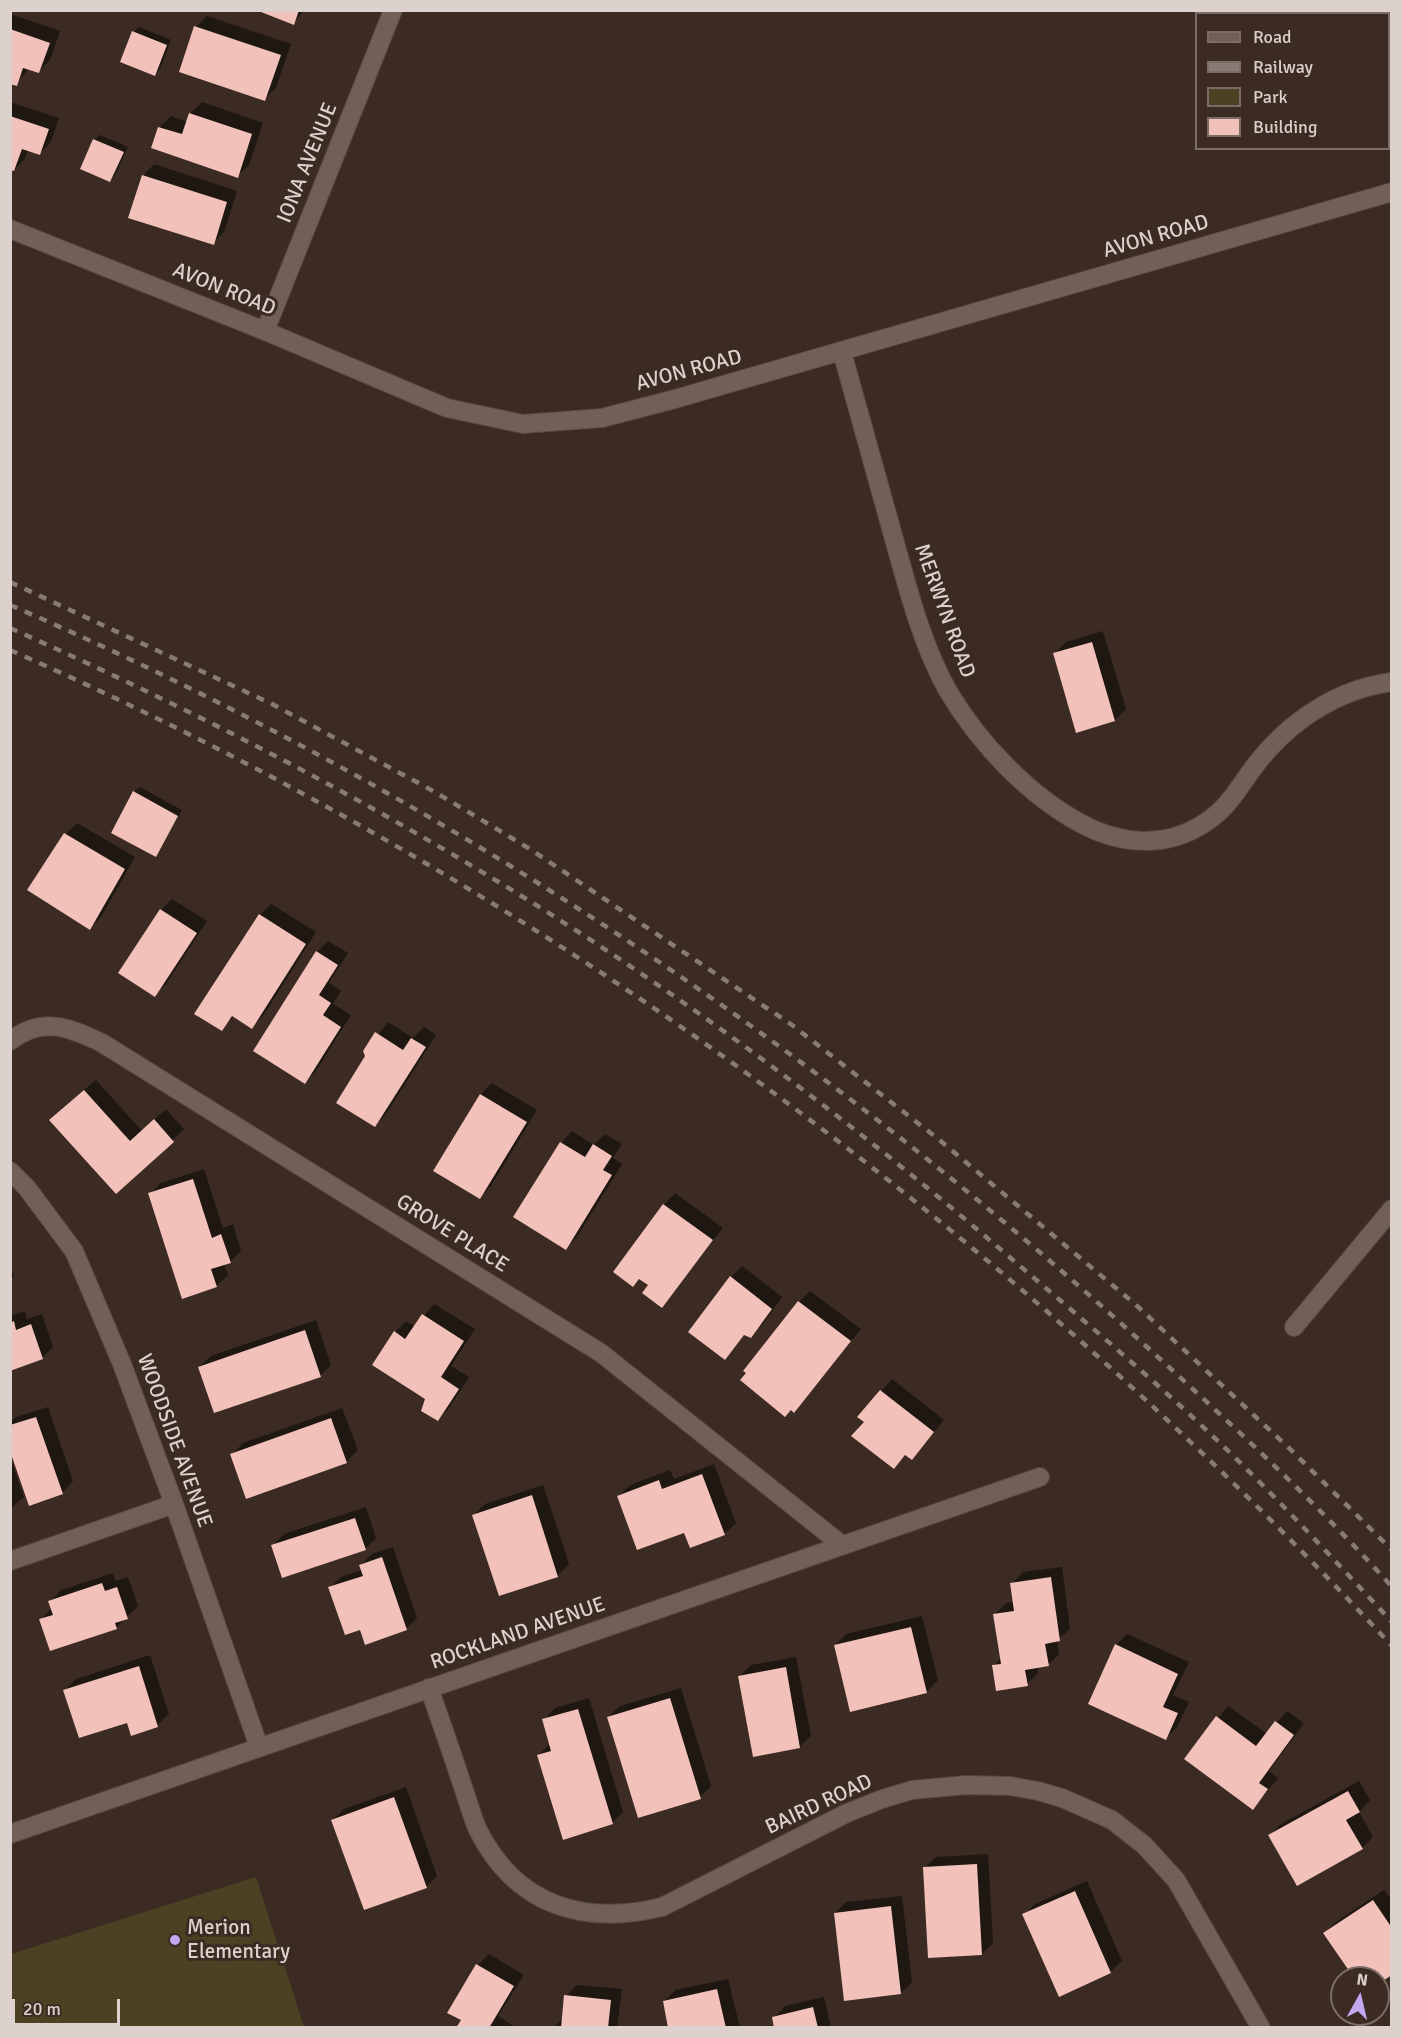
<!DOCTYPE html>
<html>
<head>
<meta charset="utf-8">
<style>
	body { margin:0 }
	#map { position:relative; width:1402px; height:2038px; overflow:hidden; background:#3b2b22; font-family:Signika,sans-serif }
	canvas { display:block }
	.frame { position:absolute; inset:0; border:12px solid #dcd1cc; pointer-events:none }
	.legend { position:absolute; left:1195px; top:12px; width:195px; height:138px; box-sizing:border-box; background:#3b2b22; border:2px solid #7b6d66; margin:0; padding:8px 10px; list-style:none; font-size:18px; color:#dcd1cc }
	.legend li { display:flex; align-items:center; gap:12px; height:30px }
	.legend b { width:30px; border:2px solid #7b6d66 }
	.north { position:absolute; left:1330px; top:1966px; width:60px; height:60px; box-sizing:border-box; background:#3b2b22; border:2px solid #7b6d66; border-radius:50%; rotate:8deg; font-size:16px; font-weight:700; line-height:24px; text-align:center; color:#dcd1cc }
	.north::after { content:''; display:block; margin:auto; width:21px; height:27px; background:#c4a7f1; clip-path:polygon(50% 0,100% 100%,50% 72%,0 100%) }
	.scale { position:absolute; left:12px; top:1999px; width:108px; height:27px; box-sizing:border-box; border:3px solid #dcd1cc; border-top:0; padding-left:8px; font-size:18px; line-height:21px; white-space:nowrap; color:#dcd1cc; -webkit-text-stroke:4px #3b2b22; paint-order:stroke }
</style>
</head>
<body>
<div id="map">
<canvas width="1402" height="2038"></canvas>
<div class="frame"></div>
<ul class="legend">
<li><b style="height:8px;background:#726056"></b>Road</li>
<li><b style="height:8px;background:#887b74"></b>Railway</li>
<li><b style="height:16px;background:#4c4223"></b>Park</li>
<li><b style="height:16px;background:#f2c1b9"></b>Building</li>
</ul>
<div class="north">N</div>
<div class="scale">20 m</div>
</div>
<script>
const g = document.querySelector('canvas').getContext('2d');
g.lineJoin = 'round';
function fillPath(path, color) {
  g.fillStyle = color;
  g.fill(path, 'evenodd');
}
function trace(path, color, width, dash) {
  g.strokeStyle = color;
  g.lineWidth = width;
  g.lineCap = dash ? 'butt' : 'round';
  g.setLineDash(dash || []);
  g.stroke(path);
}
function drawText(font, color, halo, rows, align = 'center') {
  g.font = font + ' Signika,sans-serif';
  g.lineWidth = 6;
  g.setLineDash([]);
  g.textBaseline = 'middle';
  g.strokeStyle = halo;
  g.fillStyle = color;
  for (const [text, x, y, turn = 0] of rows) {
    g.save();
    g.translate(x, y);
    g.rotate((+turn || 0) * Math.PI / 180);
    g.textAlign = isNaN(turn) ? turn : align;
    if (halo) g.strokeText(text, 0, 0);
    g.fillText(text, 0, 0);
    g.restore();
  }
}
fillPath(new Path2D(`
	M256,1877L304,2027H11V1954Z`), '#4c4223');
fillPath(new Path2D(`
	M259,10H305L293,23Z
	M10,14L60,31L50,60L39,71L29,68L16,84L10,82Z
	M207,16L291,44L276,88L264,99L196,27Z
	M139,27L171,40L160,69L155,74L134,32Z
	M10,102L59,118L51,142L40,153L28,150L25,159L14,170L10,169Z
	M202,102L263,123L249,165L237,176L153,147L160,127L171,116L188,122L190,114Z
	M100,135L128,147L115,175L110,181L94,140Z
	M154,164L237,191L224,232L213,243L143,176Z
	M1103,631L1126,709L1115,720L1055,653L1066,642Z
	M140,787L182,810L156,855L134,792Z
	M77,823L135,857L101,917L90,928L65,834Z
	M172,899L207,921L166,984L154,995L161,910Z
	M271,904L316,932L263,1016L251,1027L234,1016L221,1029L196,1014L260,915Z
	M328,941L348,953L329,983L341,991L333,1004L351,1015L316,1071L305,1082L317,952Z
	M388,1022L413,1038L424,1027L436,1035L386,1114L375,1125L365,1051Z
	M96,1080L142,1131L166,1109L184,1129L116,1192L62,1109Z
	M492,1083L537,1110L491,1186L480,1197L435,1170L481,1094Z
	M572,1131L594,1145L605,1134L622,1144L613,1158L622,1164L577,1237L565,1248L515,1217L561,1143Z
	M204,1169L223,1228L233,1224L241,1251L230,1262L224,1264L228,1275L216,1286L150,1194L161,1183Z
	M675,1193L723,1228L662,1306L650,1284L664,1205Z
	M10,1266L14,1276L10,1279Z
	M742,1266L782,1297L762,1325L750,1336L745,1334L725,1358L731,1277Z
	M810,1291L861,1329L794,1410L799,1302Z
	M434,1304L475,1329L451,1366L469,1377L449,1408L438,1420L395,1332L406,1321L415,1327Z
	M25,1311L27,1319L42,1314L53,1347L42,1358L10,1369V1316Z
	M316,1320L331,1365L320,1376L199,1367L211,1356Z
	M892,1379L944,1420L912,1458L907,1454L893,1467L859,1416Z
	M48,1407L73,1481L62,1493L10,1446V1422L16,1417Z
	M342,1408L358,1450L346,1462L232,1455L243,1443Z
	M10,1457L24,1497L10,1509Z
	M714,1464L736,1523L724,1534L685,1531L619,1496L630,1485L670,1470L674,1479Z
	M543,1485L569,1564L557,1576L474,1515L485,1504Z
	M366,1507L376,1538L365,1549L273,1545L284,1534Z
	M393,1547L417,1618L406,1629L361,1628L330,1588L341,1577L362,1570L361,1565L372,1554Z
	M1062,1567L1070,1629L1057,1640L1059,1654L1048,1665L1037,1666L1038,1673L1027,1684L994,1666L1001,1658L995,1614L1006,1603L1014,1602L1012,1584L1023,1572Z
	M113,1573L116,1581L128,1577L138,1606L116,1628L41,1619L52,1608L50,1601L61,1590Z
	M922,1616L938,1680L927,1691L851,1710L835,1646L846,1634Z
	M1127,1634L1189,1662L1173,1695L1189,1702L1177,1727L1166,1738L1116,1645Z
	M150,1655L169,1714L157,1725L65,1690L76,1679Z
	M796,1657L811,1736L799,1747L740,1676L751,1665Z
	M681,1688L711,1786L700,1797L608,1717L620,1706Z
	M589,1698L623,1812L612,1823L539,1755L551,1743L544,1720L555,1708Z
	M1228,1706L1267,1734L1287,1711L1304,1723L1269,1771L1278,1778L1253,1808L1186,1759Z
	M1359,1781L1370,1800L1359,1812L1373,1837L1362,1848L1270,1835L1281,1824Z
	M406,1787L437,1876L426,1887L333,1820L344,1809Z
	M988,1854L993,1943L982,1954L924,1868L936,1857Z
	M1087,1881L1122,1961L1110,1972L1024,1915L1035,1904Z
	M1384,1890L1392,1900V1973L1378,1982V1978H1355L1325,1933L1336,1922Z
	M902,1896L912,1982L901,1993L835,1913L846,1902Z
	M489,1954L524,1975L498,2016L517,2028H458L463,2020L478,1965Z
	M728,1979L740,2028H670L664,2002L675,1990Z
	M577,1985L622,1989L617,2028H552L563,2019L566,1996Z
	M824,1997L831,2028H776L774,2018L785,2006Z`), '#0007');
fillPath(new Path2D(`
	M256,10H299L294,25Z
	M194,26L281,55L265,101L179,72Z
	M10,29L50,43L39,73L23,68L17,86L10,84Z
	M132,31L167,45L155,76L120,62Z
	M189,113L252,134L238,178L151,148L158,127L182,134Z
	M10,116L49,129L40,155L22,149L14,171L10,170Z
	M93,139L124,152L110,182L80,169Z
	M142,175L227,202L214,245L128,218Z
	M1092,642L1115,721L1076,733L1053,653Z
	M133,791L178,816L156,857L111,833Z
	M64,833L125,869L90,930L27,890Z
	M160,909L197,933L155,997L118,973Z
	M259,914L306,944L252,1029L232,1016L222,1031L194,1014Z
	M316,951L338,965L319,995L331,1003L323,1015L341,1027L305,1084L253,1051Z
	M375,1032L403,1050L411,1038L426,1047L375,1127L336,1103L365,1056L363,1051Z
	M84,1090L130,1141L154,1119L174,1142L116,1194L49,1120Z
	M480,1094L527,1122L480,1199L433,1171Z
	M560,1142L585,1157L593,1144L612,1156L603,1170L612,1175L566,1250L513,1217Z
	M193,1179L212,1238L221,1234L231,1263L211,1269L217,1287L182,1299L148,1193Z
	M663,1204L713,1240L662,1308L642,1293L648,1285L639,1279L633,1287L613,1272Z
	M730,1276L772,1309L751,1338L744,1335L725,1360L688,1332Z
	M798,1301L851,1341L794,1413L791,1410L785,1417L740,1380L746,1373L743,1371Z
	M422,1314L464,1341L441,1377L459,1389L438,1421L421,1411L425,1399L372,1365L394,1331L405,1339Z
	M14,1321L16,1330L31,1324L43,1359L10,1371V1323Z
	M305,1330L321,1377L214,1413L198,1367Z
	M880,1390L934,1432L912,1460L905,1455L894,1469L851,1436L864,1422L857,1417Z
	M36,1417L63,1494L29,1506L10,1451V1425Z
	M331,1418L347,1463L246,1499L230,1454Z
	M702,1474L725,1535L690,1548L684,1533L637,1550L617,1496L659,1480L662,1489Z
	M532,1495L558,1577L499,1596L472,1515Z
	M355,1518L366,1550L282,1578L271,1545Z
	M382,1557L407,1630L365,1645L360,1630L345,1635L328,1587L363,1576L359,1565Z
	M1051,1577L1060,1641L1045,1644L1049,1666L1025,1670L1028,1686L996,1691L992,1665L1001,1664L993,1614L1014,1611L1010,1583Z
	M102,1583L105,1591L117,1587L128,1619L115,1623L117,1629L50,1651L39,1619L53,1615L48,1601Z
	M911,1627L927,1693L850,1712L834,1645Z
	M1115,1644L1178,1674L1163,1707L1178,1713L1166,1740L1088,1704Z
	M139,1666L158,1727L131,1736L127,1723L79,1738L63,1690Z
	M786,1667L800,1748L753,1757L738,1676Z
	M670,1698L701,1799L638,1818L607,1717Z
	M578,1709L613,1824L563,1840L537,1755L551,1751L542,1719Z
	M1216,1716L1256,1746L1275,1721L1294,1735L1259,1783L1268,1789L1253,1810L1184,1759Z
	M1348,1791L1360,1812L1346,1820L1363,1849L1297,1886L1268,1835Z
	M394,1797L427,1888L364,1910L331,1820Z
	M977,1864L982,1955L928,1958L923,1867Z
	M1075,1891L1111,1973L1059,1997L1022,1914Z
	M1373,1900L1392,1928V1975L1378,1984V1978H1354L1323,1933Z
	M891,1906L901,1994L844,2001L834,1913Z
	M476,1964L514,1986L489,2028H456L461,2020L447,2013Z
	M717,1989L726,2028H668L663,2001Z
	M564,1995L611,2000L608,2028H561Z
	M813,2007L818,2028H774L772,2017Z`), '#f2c1b9');
const street = new Path2D(`
	M10,229L265,331L447,408L523,424L602,418L675,399L1392,192
	M265,331L393,10
	M842,352C859,414 877,477 894,539C908,589 922,645 948,691C979,743 1027,794 1080,823C1120,845 1167,849 1206,822C1228,808 1239,787 1254,767C1287,723 1336,689 1392,682
	M10,1041C42,1016 69,1027 102,1043L601,1353L842,1545
	M10,1171L27,1188L74,1251L122,1364L174,1504L259,1747
	M1294,1327L1392,1209
	M10,1561L174,1504
	M429,1688C441,1721 452,1754 463,1787C468,1801 472,1817 478,1830C516,1906 584,1926 662,1907L847,1813L882,1799L912,1790L966,1785L1010,1786L1038,1791L1062,1798L1112,1820L1144,1845L1176,1880L1261,2028
	M10,1834L1040,1477`);
trace(street, '#554841', 20);
trace(street, '#726056', 18);
trace(new Path2D(`
	M10,582L272,704L435,792L530,849L792,1025L937,1138L1135,1304L1290,1449L1392,1550
	M10,605C427,785 812,1041 1147,1347C1230,1423 1316,1502 1392,1587
	M10,628C176,702 337,784 492,878C671,986 840,1112 999,1248C1062,1302 1126,1356 1187,1412C1259,1478 1325,1550 1392,1622
	M10,650C535,881 1003,1226 1392,1646`), '#887b74', 4.5, [8, 8]);
for (const [x, y, r, color] of [
	[175,1940,6,"#c4a7f1"]
]) {
  const dot = new Path2D();
  dot.arc(x, y, r, 0, 2 * Math.PI);
  g.fillStyle = color;
  g.fill(dot);
  trace(dot, '#3b2b22', 2);
}
drawText('21px', '#dcd1cc', '#3b2b22', [
	["IONA AVENUE",308,163,-68],
	["AVON ROAD",1156,237,-16],
	["AVON ROAD",224,290,22],
	["AVON ROAD",689,371,-15],
	["MERWYN ROAD",944,611,70],
	["GROVE PLACE",452,1234,32],
	["WOODSIDE AVENUE",174,1441,70],
	["ROCKLAND AVENUE",518,1634,-19],
	["BAIRD ROAD",819,1805,-25]
]);
drawText('21px', '#dcd1cc', '#3b2b22', [
	["Merion",187,1928],
	["Elementary",187,1952]
], 'left');
</script>
</body>
</html>
